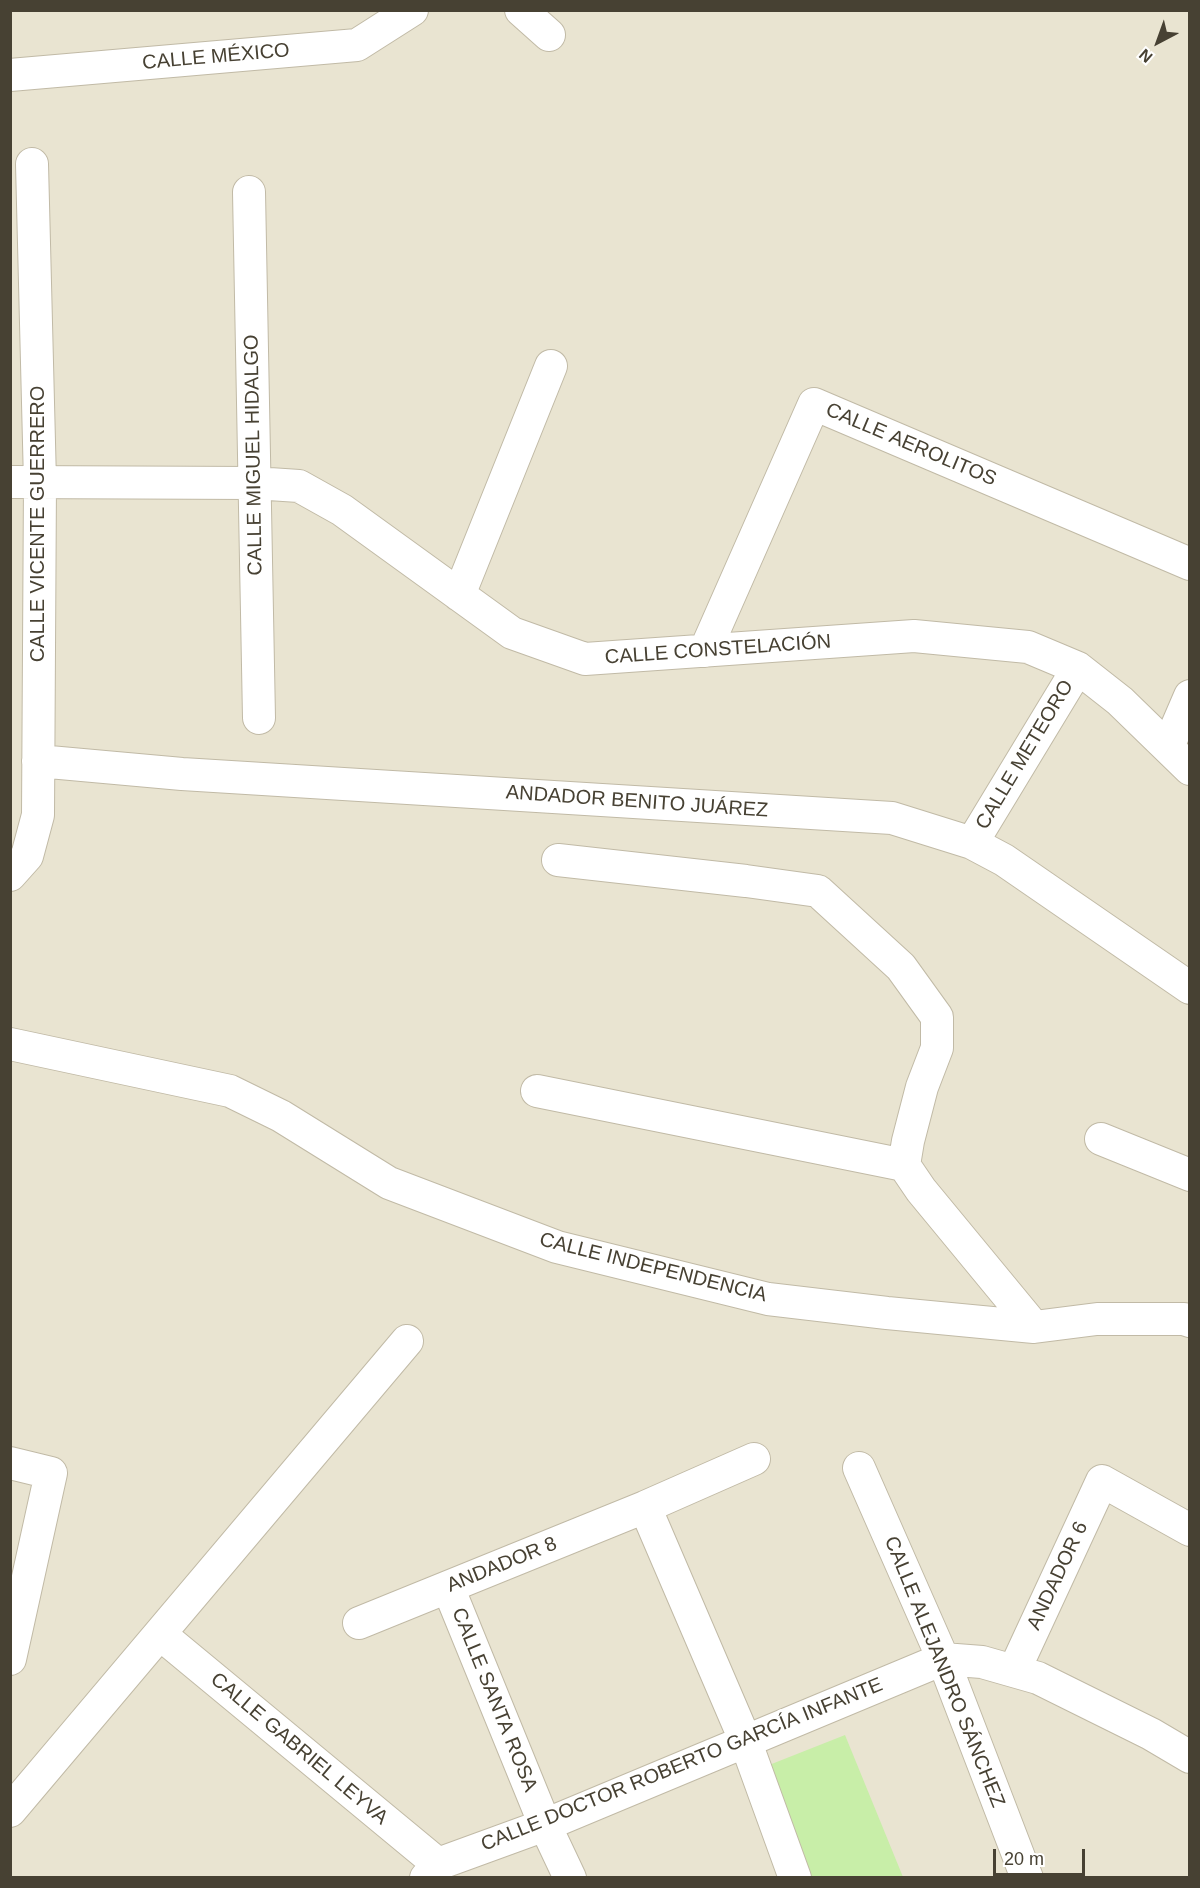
<!DOCTYPE html>
<html>
<head>
<meta charset="utf-8">
<style>
	body { margin:0 }
	#map { position:relative; width:1200px; height:1888px; overflow:hidden; background:#f4f1e4; font-family:Arial,sans-serif }
	canvas { display:block }
	.frame { position:absolute; inset:0; border:12px solid #474133; pointer-events:none }
	.north { position:absolute; left:1128px; top:12px; width:60px; height:60px; -webkit-text-stroke:4px #fff; paint-order:stroke; rotate:221deg; font-size:16px; font-weight:700; line-height:24px; text-align:center; color:#474133 }
	.north::after { content:''; display:block; margin:auto; width:21px; height:27px; background:#474133; clip-path:polygon(50% 0,100% 100%,50% 72%,0 100%) }
	.scale { position:absolute; left:993px; top:1849px; width:92px; height:27px; box-sizing:border-box; border:3px solid #474133; border-top:0; padding-left:8px; font-size:18px; line-height:21px; white-space:nowrap; color:#474133; -webkit-text-stroke:4px #fff; paint-order:stroke }
</style>
</head>
<body>
<div id="map">
<canvas width="1200" height="1888"></canvas>
<div class="frame"></div>
<div class="north">N</div>
<div class="scale">20 m</div>
</div>
<script>
const g = document.querySelector('canvas').getContext('2d');
g.lineJoin = 'round';
function fillPath(path, color) {
  g.fillStyle = color;
  g.fill(path, 'evenodd');
}
function trace(path, color, width, dash) {
  g.strokeStyle = color;
  g.lineWidth = width;
  g.lineCap = dash ? 'butt' : 'round';
  g.setLineDash(dash || []);
  g.stroke(path);
}
function drawText(font, color, halo, rows, align = 'center') {
  g.font = font + ' Arial,sans-serif';
  g.lineWidth = 6;
  g.setLineDash([]);
  g.textBaseline = 'middle';
  g.strokeStyle = halo;
  g.fillStyle = color;
  for (const [text, x, y, turn = 0] of rows) {
    g.save();
    g.translate(x, y);
    g.rotate((+turn || 0) * Math.PI / 180);
    g.textAlign = isNaN(turn) ? turn : align;
    if (halo) g.strokeText(text, 0, 0);
    g.fillText(text, 0, 0);
    g.restore();
  }
}
fillPath(new Path2D(`
	M11,11H1189V1877H11Z`), '#e9e4d1');
fillPath(new Path2D(`
	M845,1735L903,1877H809L764,1767Z`), '#c8eea8');
const minor = new Path2D(`
	M521,10L549,35
	M10,75L357,45L412,10
	M249,192L259,718
	M10,482L254,483L299,486L342,510L512,633L585,659L914,636L1028,647L1078,668L1120,701L1190,769
	M459,595L551,366
	M705,651L814,404L1190,564
	M1168,747L1190,696
	M38,761L182,774L892,818L972,843L1004,860L1190,988
	M972,843L1078,668
	M558,860L746,881L818,891L901,967L937,1017V1048L922,1087L908,1141L904,1165L921,1190L1034,1327
	M10,875L27,856L38,815L40,482L32,164
	M10,1044L230,1091L281,1116L389,1183L557,1247L768,1299L887,1313L1034,1327L1097,1319H1184L1190,1321
	M537,1091L904,1165
	M1101,1139L1190,1175
	M10,1463L51,1473L10,1659
	M859,1468L943,1659L1027,1878
	M645,1507L745,1740L795,1878
	M448,1587L545,1825L570,1878
	M359,1623L645,1507L754,1459
	M160,1634L438,1864
	M1014,1671L1102,1481L1190,1530
	M10,1811L407,1341
	M426,1878L438,1864L545,1825L943,1659L982,1662L1038,1678L1151,1734L1190,1757`);
trace(minor, '#c1baa6', 34);
trace(minor, '#fff', 32);
drawText('20px', '#474133', '#fff', [
	["CALLE MÉXICO",216,57,-5],
	["CALLE AEROLITOS",911,445,23],
	["CALLE MIGUEL HIDALGO",254,455,-91],
	["CALLE VICENTE GUERRERO",38,524,-90],
	["CALLE CONSTELACIÓN",718,650,-4],
	["CALLE METEORO",1025,755,-59],
	["ANDADOR BENITO JUÁREZ",637,802,4],
	["CALLE INDEPENDENCIA",653,1268,14],
	["ANDADOR 8",502,1565,-22],
	["ANDADOR 6",1058,1576,-65],
	["CALLE ALEJANDRO SÁNCHEZ",944,1672,68],
	["CALLE SANTA ROSA",494,1700,68],
	["CALLE GABRIEL LEYVA",299,1749,40],
	["CALLE DOCTOR ROBERTO GARCÍA INFANTE",682,1765,-22]
]);
</script>
</body>
</html>
